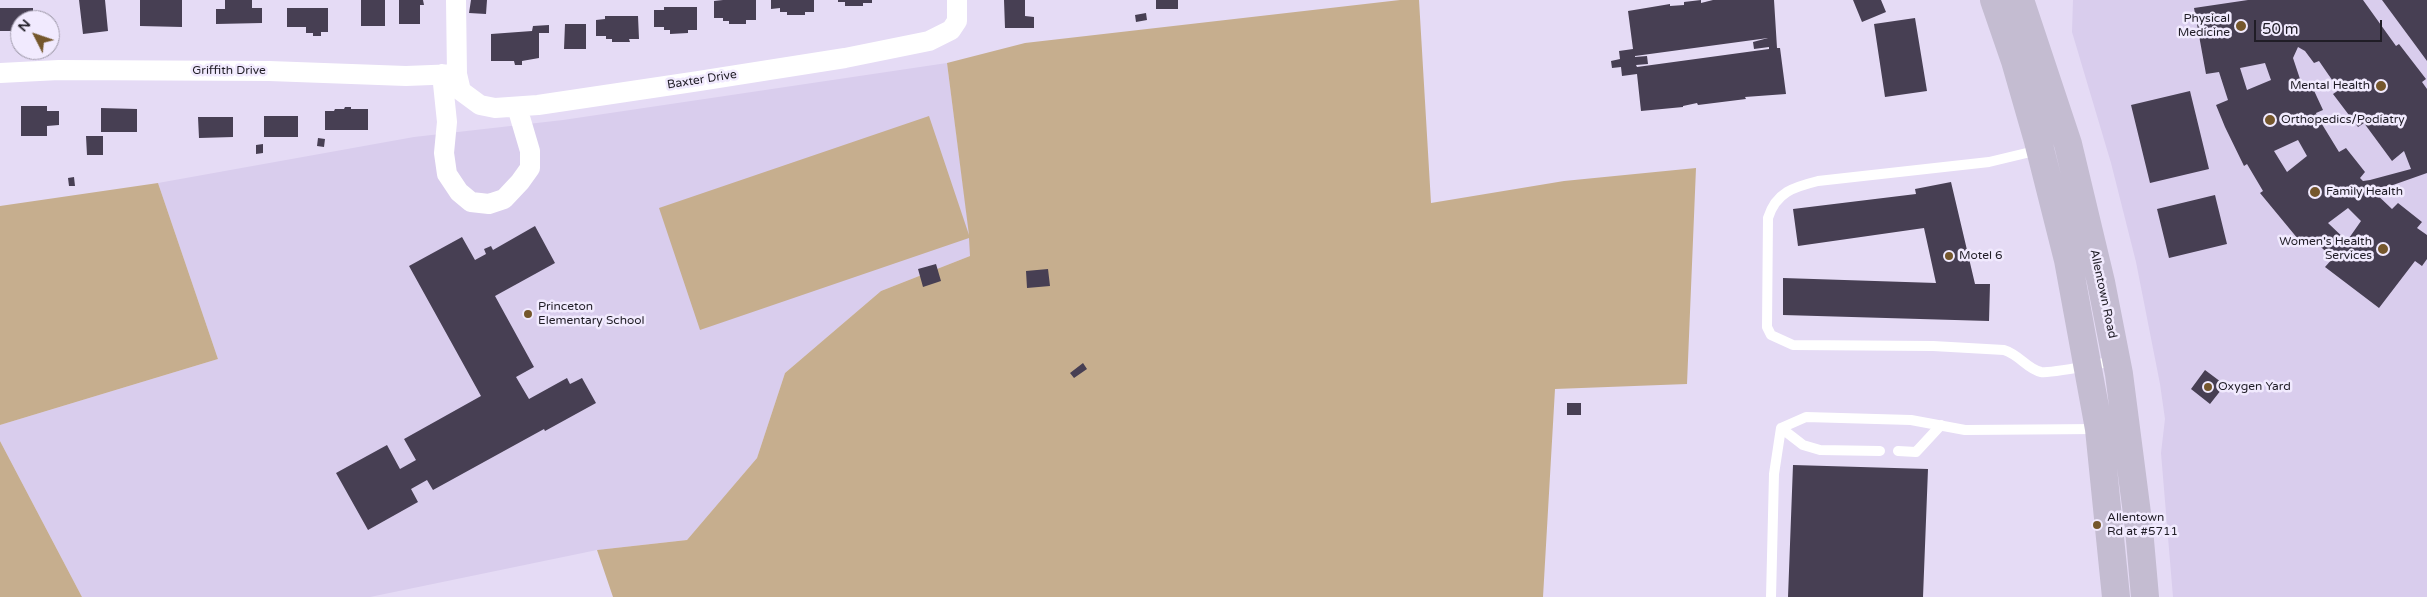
<!DOCTYPE html>
<html>
<head>
<meta charset="utf-8">
<style>
	body { margin:0 }
	#map { position:relative; width:2427px; height:597px; overflow:hidden; background:#e5dbf5; font-family:"Varela Round",sans-serif }
	canvas { display:block }
	.north { position:absolute; left:10px; top:10px; width:50px; height:50px; box-sizing:border-box; background:#f1eafe; border:1px solid #9d98a8; border-radius:50%; rotate:311deg; font-size:14px; font-weight:700; line-height:20px; text-align:center; color:#201d26 }
	.north::after { content:''; display:block; margin:auto; width:18px; height:22px; background:#75572c; clip-path:polygon(50% 0,100% 100%,50% 72%,0 100%) }
	.scale { position:absolute; left:2254px; top:20px; width:128px; height:22px; box-sizing:border-box; border:2px solid #201d26; border-top:0; padding-left:6px; font-size:15px; line-height:18px; white-space:nowrap; color:#201d26; -webkit-text-stroke:4px #f1eafe; paint-order:stroke }
</style>
</head>
<body>
<div id="map">
<canvas width="2427" height="597"></canvas>
<div class="north">N</div>
<div class="scale">50 m</div>
</div>
<script>
const g = document.querySelector('canvas').getContext('2d');
g.lineJoin = 'round';
function fillPath(path, color) {
  g.fillStyle = color;
  g.fill(path, 'evenodd');
}
function trace(path, color, width, dash) {
  g.strokeStyle = color;
  g.lineWidth = width;
  g.lineCap = dash ? 'butt' : 'round';
  g.setLineDash(dash || []);
  g.stroke(path);
}
function drawText(font, color, halo, rows, align = 'center') {
  g.font = font + ' "Varela Round",sans-serif';
  g.lineWidth = 5;
  g.setLineDash([]);
  g.textBaseline = 'middle';
  g.strokeStyle = halo;
  g.fillStyle = color;
  for (const [text, x, y, turn = 0] of rows) {
    g.save();
    g.translate(x, y);
    g.rotate((+turn || 0) * Math.PI / 180);
    g.textAlign = isNaN(turn) ? turn : align;
    if (halo) g.strokeText(text, 0, 0);
    g.fillText(text, 0, 0);
    g.restore();
  }
}
fillPath(new Path2D(`
	M2073,0H2427V597H2173L2161,453L2165,419L2160,384L2136,262L2111,163L2072,32Z
	M947,63L970,238V256L881,291L785,373L757,458L687,540L597,550L370,597H82L0,441V425L218,359L158,183L414,137L563,120Z`), '#d9cded');
fillPath(new Path2D(`
	M1400,0H1419L1431,203L1564,181L1696,168L1687,384L1555,389L1543,597H613L597,550L687,540L757,458L785,373L881,291L970,256L969,238L700,330L659,208L929,116L969,235L947,63L1025,43Z
	M158,183L218,359L0,425V206Z
	M0,441L82,597H0Z`), '#c6ae8e');
fillPath(new Path2D(`
	M79,0H105L108,31L83,34Z
	M140,0H182V27L140,26Z
	M225,0H252V8H262V23L216,24V9H225Z
	M361,0H385V26H361Z
	M399,0H423L424,5H420V24H399Z
	M471,0H487L486,14L469,13Z
	M723,0H756V20H746V24H729V21H723V18H714V1Z
	M771,0H814V12H805V15H787V12H780V8L771,9Z
	M838,0H872V3H863V6H845V2H838Z
	M1004,0H1025V16L1034,17V28H1005Z
	M1156,0H1178V9H1156Z
	M1701,0V3L1713,0H1774L1777,48H1780L1786,94L1745,97L1746,99L1698,105L1697,103L1683,106V107L1641,111L1637,74L1622,76L1621,67L1612,68L1611,61L1620,59L1619,51L1633,49L1628,11L1670,4V6L1684,5V2ZM1768,38L1753,42L1754,49L1769,47V49L1637,67L1636,65L1648,64L1647,56L1635,57V56Z
	M1853,0H1881L1886,12L1862,22Z
	M2248,0H2363L2396,46L2399,44L2426,79L2422,82L2427,89V173L2393,185L2371,189L2392,209L2398,203L2422,222L2417,228L2427,235V259L2422,266L2415,261L2379,308L2325,267L2333,258L2311,238L2303,245L2260,193L2263,191L2247,164L2244,166L2225,127L2216,105L2228,100L2219,72L2206,74L2194,8ZM2298,47L2305,51L2314,63L2319,61L2339,90L2333,94L2358,127L2364,123L2392,161L2404,151L2411,169L2370,180L2363,181L2360,178L2365,172L2346,148L2339,152L2317,116L2316,113L2323,110L2310,82L2302,85L2293,58ZM2265,63L2271,80L2247,90L2240,68ZM2298,140L2307,156L2287,172L2274,151ZM2348,208L2361,221L2347,241L2328,223Z
	M2382,0H2427V61L2416,46Z
	M664,7H697V30H688V33L670,34V30H664V27H654V10H664Z
	M0,8H33V20H20V31H0Z
	M287,8H328V32H321V36H313V33H306V27H287Z
	M35,12H42L41,20H34Z
	M1146,13L1147,20L1136,22L1135,15Z
	M605,16H638L639,39H629L630,42H612V39H606V36H596V20L605,19Z
	M1915,18L1927,91L1885,97L1874,24Z
	M565,24H586V49H564Z
	M549,25V33H539V58L522,61V65H515L514,61H491V34L532,31L533,26Z
	M2190,91L2209,169L2150,183L2131,105Z
	M21,106H47V111H59V125L47,126V136H21Z
	M345,107H351V109H368V130H325V111H334L335,109H344Z
	M101,108L137,109V132H101Z
	M264,116H298V137H264Z
	M198,117H233V137L199,138Z
	M86,136H103V155H87Z
	M318,138L325,139L324,147L317,146Z
	M263,144V153L256,154V145Z
	M74,177L75,186H69L68,178Z
	M1951,182L1975,284H1990L1989,321L1783,315V278L1936,283L1924,228L1798,246L1793,209L1916,194L1915,189Z
	M2215,195L2227,244L2169,258L2157,209Z
	M535,226L555,263L495,296L534,367L516,377L529,399L567,378L570,384L582,378L596,403L545,431L544,429L433,490L427,480L411,489L418,502L368,530L336,473L387,445L400,469L416,460L404,439L481,396L409,266L462,237L475,260L486,254L484,249L491,246L493,250Z
	M936,264L941,281L923,287L918,269Z
	M1048,269L1050,286L1027,288L1026,271Z
	M1083,363L1087,369L1074,378L1070,373Z
	M2205,370L2225,385L2210,404L2191,389Z
	M1567,403H1581V415H1567Z
	M1793,465L1928,469L1923,597H1788Z`), '#473f53');
trace(new Path2D(`
	M2039,150L1989,162L1818,181C1794,187 1776,192 1768,218L1767,327L1771,335L1793,345L1933,346L2004,350C2020,355 2027,369 2041,372C2052,374 2101,363 2115,361
	M1781,428L1803,445L1820,450L1880,451
	M1898,451L1916,452L1941,425
	M1771,597L1774,474L1781,428L1806,417L1911,420L1965,430L2097,429`), '#fff', 10);
trace(new Path2D(`
	M456,0L457,74L461,91L480,105L495,108L538,105L699,81L845,58L929,41L951,30L957,21V0
	M0,73L59,70L269,71L406,76L457,74
	M442,74L447,122L444,153L447,174L459,192L471,202L489,204L504,199L520,182L530,168V151L517,107`), '#fff', 20);
trace(new Path2D(`
	M1994,0L2015,61L2038,141L2068,260L2099,429L2116,597
	M2020,0L2068,144L2101,282L2119,374L2139,529L2145,597`), '#c4bcd1', 28);
for (const [x, y, r, color] of [
	[2241,26,6,"#75572c"],
	[2381,86,6,"#75572c"],
	[2270,120,6,"#75572c"],
	[2315,192,6,"#75572c"],
	[2383,249,6,"#75572c"],
	[1949,256,5,"#75572c"],
	[528,314,5,"#75572c"],
	[2208,387,5,"#75572c"],
	[2097,525,5,"#75572c"]
]) {
  const dot = new Path2D();
  dot.arc(x, y, r, 0, 2 * Math.PI);
  g.fillStyle = color;
  g.fill(dot);
  trace(dot, '#f1eafe', 2);
}
drawText('12px', '#201d26', '#f1eafe', [
	["Physical",2230,19,"right"],
	["Medicine",2230,33,"right"],
	["Mental Health",2370,86,"right"],
	["Orthopedics/Podiatry",2281,120],
	["Family Health",2326,192],
	["Women's Health",2372,242,"right"],
	["Services",2372,256,"right"],
	["Motel 6",1959,256],
	["Princeton",538,307],
	["Elementary School",538,321],
	["Oxygen Yard",2218,387],
	["Allentown",2107,518],
	["Rd at #5711",2107,532]
], 'left');
drawText('12px', '#201d26', '#f1eafe', [
	["Griffith Drive",229,71],
	["Baxter Drive",702,80,-9],
	["Allentown Road",2103,294,78]
]);
</script>
</body>
</html>
